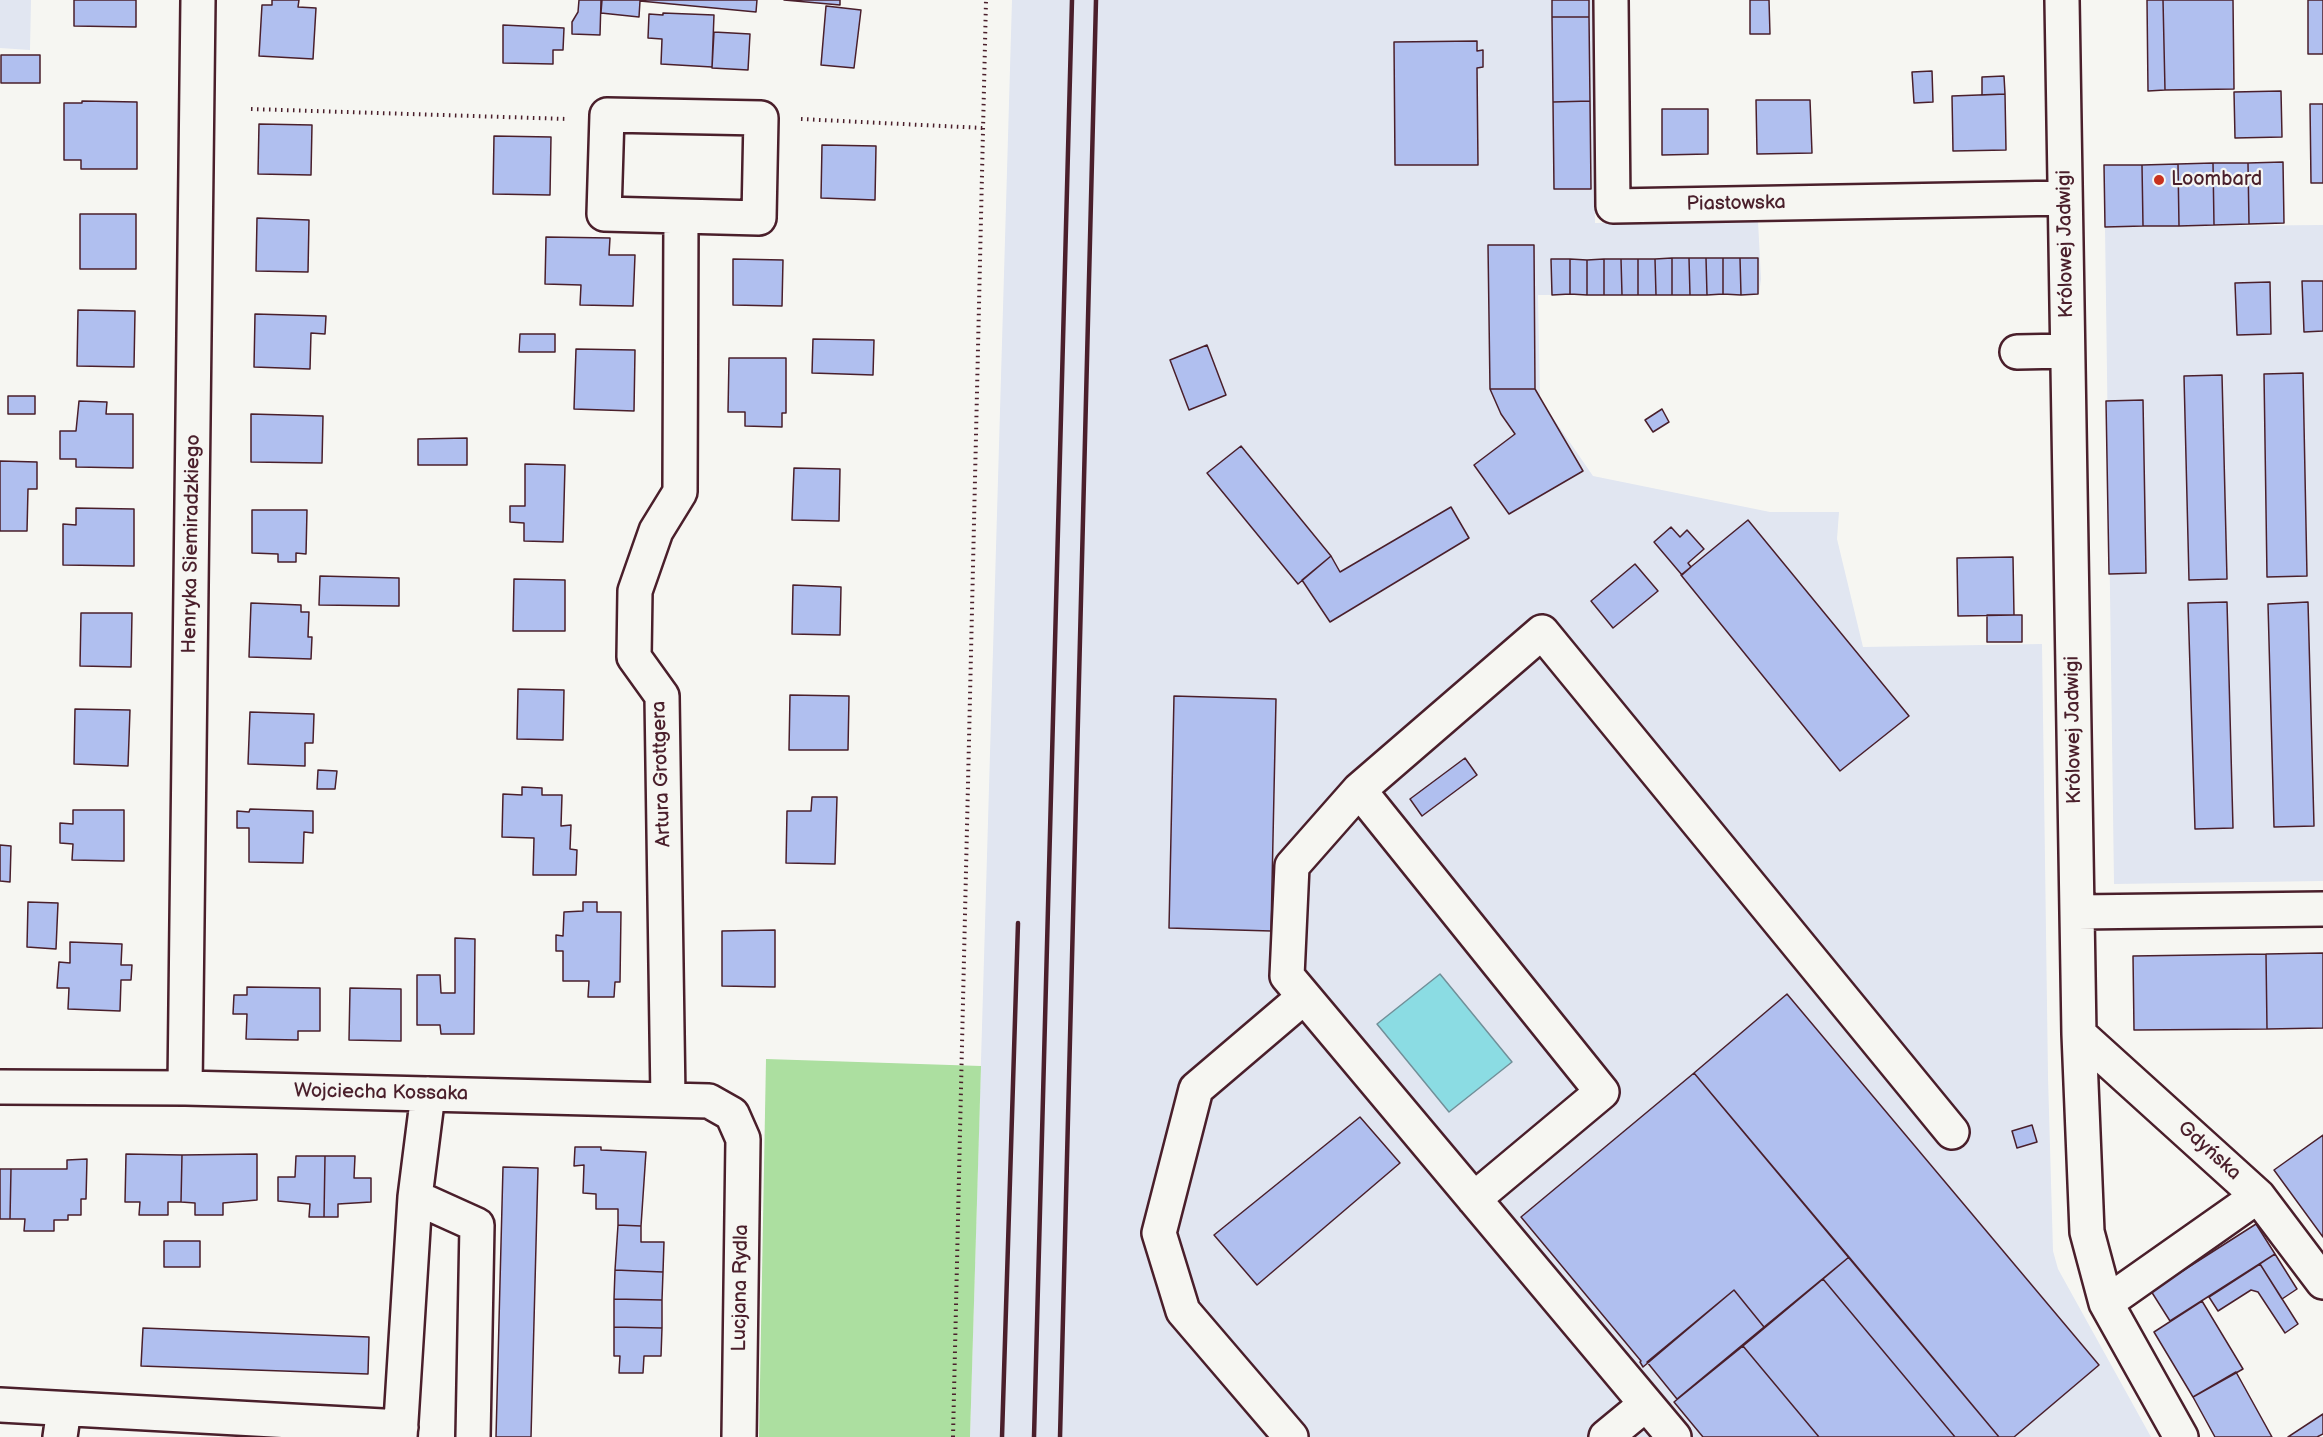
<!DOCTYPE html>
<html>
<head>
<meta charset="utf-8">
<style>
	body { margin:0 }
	canvas { display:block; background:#f6f6f2 }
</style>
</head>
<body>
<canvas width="2323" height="1437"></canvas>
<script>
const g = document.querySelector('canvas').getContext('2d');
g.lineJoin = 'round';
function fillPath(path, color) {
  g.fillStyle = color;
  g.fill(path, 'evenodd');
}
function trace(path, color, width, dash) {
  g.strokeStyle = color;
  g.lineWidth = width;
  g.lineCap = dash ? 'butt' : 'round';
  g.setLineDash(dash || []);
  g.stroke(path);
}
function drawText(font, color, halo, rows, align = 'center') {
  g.font = font + ' "Balsamiq Sans",sans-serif';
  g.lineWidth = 4.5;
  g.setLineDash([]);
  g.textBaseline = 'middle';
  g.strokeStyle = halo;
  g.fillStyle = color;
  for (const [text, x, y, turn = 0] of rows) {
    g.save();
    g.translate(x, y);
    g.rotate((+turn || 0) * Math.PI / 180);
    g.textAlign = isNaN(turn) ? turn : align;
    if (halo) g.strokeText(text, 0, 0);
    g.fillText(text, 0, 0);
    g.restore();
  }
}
fillPath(new Path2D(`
	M0,0H31L30,50L0,48Z
	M1012,0H1593L1595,223L1758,221L1761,279L1759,294L1538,295L1540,399L1593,476L1770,512H1839L1837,539L1863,647L2042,644L2048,1077L2053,1251L2058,1269L2151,1437H970Z
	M2323,225V881L2114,884L2105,227Z`), '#e1e6f1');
fillPath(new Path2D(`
	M766,1059L981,1066L970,1437H759Z`), '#acdfa0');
const water = new Path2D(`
	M1440,974L1512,1062L1449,1112L1377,1024Z`);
fillPath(water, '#8bdce3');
trace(water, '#719099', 1.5);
const building = new Path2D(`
	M74,0H136V27L74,26Z
	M272,0H299L298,7L316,8L313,59L259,56L262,5H272Z
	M579,0H601L600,35L572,34V22L578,12Z
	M602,0H757L756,12L640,1L639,17L601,13Z
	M784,0H840V5Z
	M1552,0H1589V17H1552Z
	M1750,0H1769L1770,34H1750Z
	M2147,0H2163L2165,90L2148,91Z
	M2163,0H2233L2234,89L2165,90Z
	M2308,0H2323V54H2308Z
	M826,6L861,10L854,68L821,65Z
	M663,13L714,15L712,67L661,64L662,39L648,38L649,14L663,15Z
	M1552,17H1589L1590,101L1553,102Z
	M503,25L564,28L563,50H553V64L503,63Z
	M714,32L750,34L748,70L712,68Z
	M1477,41V51L1483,50V67L1477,68L1478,165H1395L1394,42Z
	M1,55H40V83H1Z
	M1932,71L1933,102L1914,103L1912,72Z
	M2004,76L2005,94L1982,95V77Z
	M2281,91L2282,137L2235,138L2234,92Z
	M2005,94L2006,150L1953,151L1952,96Z
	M1756,100H1810L1812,153L1757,154Z
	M82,101L137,102V169H81V160H64V103H82Z
	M1590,101L1591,189H1554L1553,102Z
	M2310,104H2323V183H2311Z
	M1662,109H1708V154L1662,155Z
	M259,124L312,125L311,175L258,174Z
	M494,136L551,137L550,195L493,194Z
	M822,145L876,146L875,200L821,198Z
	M2283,162L2284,223L2249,224L2248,163Z
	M2213,163L2214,225L2179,226L2178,164Z
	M2213,163H2248L2249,224L2214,225Z
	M2178,164L2179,226H2143L2142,165Z
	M2104,165H2142L2143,226L2105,227Z
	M80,214H136V269H80Z
	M257,218L309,220L308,272L256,271Z
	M546,237L610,238L609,255H635L633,306L580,305L581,285L545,284Z
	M1488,245H1534L1535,389H1490Z
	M1672,258H1689L1690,295H1672Z
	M1672,258V295H1656L1655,259Z
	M1689,258H1706L1707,295H1690Z
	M1706,258H1723V294L1707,295Z
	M1723,258H1740L1741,295L1723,294Z
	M1740,258H1758V294L1741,295Z
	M733,259L783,260L782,306L733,305Z
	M1551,259H1570V294L1552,295Z
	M1570,259L1587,260V295L1570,294Z
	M1604,259H1621L1622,295H1604Z
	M1604,259V295H1587V260Z
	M1621,259H1638V295H1622Z
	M1638,259H1655L1656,295H1638Z
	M2302,281H2323V331L2304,332Z
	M2270,282L2271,334L2237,335L2235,283Z
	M78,310L135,311L134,367L77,366Z
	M255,314L326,316L325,334L311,333L310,369L254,367Z
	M520,334H555V352H519Z
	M813,339L874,340L873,375L812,373Z
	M1207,345L1226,395L1189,410L1170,360Z
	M576,349L635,350L634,411L574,409Z
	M729,358H786V413H782V427L745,426V412H728Z
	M2303,373L2307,576L2267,577L2264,374Z
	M2222,375L2227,579L2189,580L2184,376Z
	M1490,389H1535L1583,471L1509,514L1474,465L1515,434L1501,414Z
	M8,396H35V414H8Z
	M2143,400L2146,573L2109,574L2106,401Z
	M79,401L107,402L106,414H133V468L76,467V459H60V431H76Z
	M1662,409L1669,422L1653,432L1645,420Z
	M251,414L323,416L322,463L251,462Z
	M467,438V465H418V439Z
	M1241,446L1331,556L1298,584L1207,473Z
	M0,461L37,462V489H28L27,531H0Z
	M525,464L565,465L563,542L524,541V523L510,522V506H525Z
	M794,468L840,469L839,521L792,520Z
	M1451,507L1469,538L1330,622L1302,580L1331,556L1340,572Z
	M76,508L134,509V566L63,565V524L76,525Z
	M252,510H307L306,554L296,553V562H278V554L252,553Z
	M1748,520L1909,716L1840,771L1681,575Z
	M1671,527L1680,537L1687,530L1704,549L1688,563L1691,567L1682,575L1654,542Z
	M2013,557L2014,615L1958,616L1957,558Z
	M1635,564L1658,591L1613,628L1591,601Z
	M320,576L399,578V606L319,605Z
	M514,579L565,580V631H513Z
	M793,585L841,587L840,635L792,634Z
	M2227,602L2233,828L2195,829L2188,603Z
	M2308,602L2314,826L2274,827L2268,604Z
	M251,603L301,605V612H309L308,637H312L311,659L249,657Z
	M81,613H132L131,667L80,666Z
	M1987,615H2022V642H1987Z
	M518,689L564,690L563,740L517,739Z
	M790,695L849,696L848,750H789Z
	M1174,696L1276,699L1271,931L1169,928Z
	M75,709L130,710L128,766L74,764Z
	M250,712L314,714L313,743H305V766L248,764Z
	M1465,758L1477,775L1422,816L1410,799Z
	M318,770L337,771L335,789H317Z
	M522,787L542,788V795H562L561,826L571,825L570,849L577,850L576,875H533L534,838L502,837L503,794L522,795Z
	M812,797H837L835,864L786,863L787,811H811Z
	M250,809L313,811V833L304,832L303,863L249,862V828H237V811L249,812Z
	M73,810H124V861L72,860L73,844L60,843V823L73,824Z
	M0,845L11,846L10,882L0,881Z
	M28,902L58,903L56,949L27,947Z
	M583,902H597V912H621L620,982H615L614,997H588L589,981H563V951H556V935L563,936L564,912L583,911Z
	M775,930V987L722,986V931Z
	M455,938L475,939L474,1034H441L440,1025H417V975H440L441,993H455Z
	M70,942L122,944L121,965H132L131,980H121L120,1011L68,1009L69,988H57L59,962L70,963Z
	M2323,953V1028L2267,1029L2266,954Z
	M2266,954L2267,1029L2134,1030L2133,956Z
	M247,987L320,988V1031H298V1040L246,1039L247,1014H233L234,995H247Z
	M350,988L401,989V1041L349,1040Z
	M1787,994L2099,1365L2014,1437H1999L1694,1073Z
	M1694,1073L1849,1257L1764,1327L1734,1290L1643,1367L1640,1362L1641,1361L1521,1217Z
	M1360,1117L1400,1163L1257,1285L1214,1235Z
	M2032,1125L2037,1142L2017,1148L2012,1131Z
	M2323,1135V1237L2274,1170Z
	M575,1147H601V1150L646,1152L641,1226L618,1225V1209H596V1194L583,1193L584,1165L574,1166Z
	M126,1154L182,1155L181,1202H168V1215H139L140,1202H125Z
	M257,1154V1200L223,1203V1215H195V1203L181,1202L182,1155Z
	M296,1156H325L324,1217H309L310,1204L278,1201V1177H295Z
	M325,1156H355L354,1178H371V1202L338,1204V1217H324Z
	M87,1159L86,1199H81V1215H68V1220H54V1231H24L25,1219H10L11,1169H67V1160Z
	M503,1167L538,1168L531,1437H496Z
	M0,1169H11L10,1219H0Z
	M2256,1224L2275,1254L2170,1321L2151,1291Z
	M618,1225L641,1226V1242H664L663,1272L615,1270Z
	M164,1241H200V1267H164Z
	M2275,1254L2297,1289L2282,1299L2260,1264Z
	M1849,1257L1999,1437H1955L1823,1279Z
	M2260,1264L2298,1324L2285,1333L2258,1292L2251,1290L2218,1311L2209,1297Z
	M615,1270L663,1272L662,1300L614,1299Z
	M1823,1279L1955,1437H1819L1743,1346Z
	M1734,1290L1764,1327L1677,1399L1647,1362Z
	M614,1299L662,1300V1328L614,1327Z
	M2202,1301L2243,1369L2193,1397L2154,1332Z
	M614,1327L662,1328L661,1356H644L643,1373H619L620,1356H614Z
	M143,1328L369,1337L368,1374L141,1366Z
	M1743,1346L1819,1437H1703L1674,1402Z
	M2236,1372L2272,1437H2215L2193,1397Z
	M2323,1414V1434L2317,1437H2288Z`);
fillPath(building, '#b0bfef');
trace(building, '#4a1f2b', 1.5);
const minor = new Path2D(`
	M1611,0L1613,206L2065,198
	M2062,0L2079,1034L2087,1232L2106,1303L2181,1437
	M607,115L761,118L759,218L604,214Z
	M2017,352L2067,351
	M1359,790L1602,1092L1474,1199
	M2078,912L2323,909
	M2079,1034L2258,1196L2323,1282
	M0,1087L185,1088L709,1101L732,1114L743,1139L739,1437
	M185,1088L198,0
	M668,1099L662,696L634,657L635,591L656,531L680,492L681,216
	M415,1197L477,1225L473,1437
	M2106,1303L2258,1196
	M0,1405L401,1427
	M60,1437L64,1409
	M400,1437L415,1197L428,1094
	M1291,1437L1183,1311L1159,1233L1196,1089L1304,997
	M1606,1437L1646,1404
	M1674,1437L1287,976L1292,866L1359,790L1542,632L1952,1132`);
trace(minor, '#4a1f2b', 38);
trace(new Path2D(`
	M251,109L568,119
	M801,119L983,128
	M953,1437L986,0`), '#4a1f2b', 4, [1.5, 4.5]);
trace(minor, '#f6f6f2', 33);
trace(new Path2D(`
	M1002,1437L1018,923
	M1034,1437L1072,0
	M1060,1437L1096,0`), '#4a1f2b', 4.5);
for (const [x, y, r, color] of [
	[2159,180,6,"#c8321e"]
]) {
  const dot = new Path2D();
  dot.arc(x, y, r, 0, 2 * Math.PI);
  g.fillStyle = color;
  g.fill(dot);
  trace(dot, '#f6f6f2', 2);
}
drawText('20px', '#4a1f2b', '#f6f6f2', [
	["Loombard",2171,180]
], 'left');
drawText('20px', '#4a1f2b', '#f6f6f2', [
	["Piastowska",1736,204,-1],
	["Królowej Jadwigi",2066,244,-91],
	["Henryka Siemiradzkiego",192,544,-89],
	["Królowej Jadwigi",2074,730,-91],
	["Artura Grottgera",662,774,-92],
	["Wojciecha Kossaka",381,1093,1],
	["Gdyńska",2209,1151,42],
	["Lucjana Rydla",741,1288,-89]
]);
</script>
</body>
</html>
